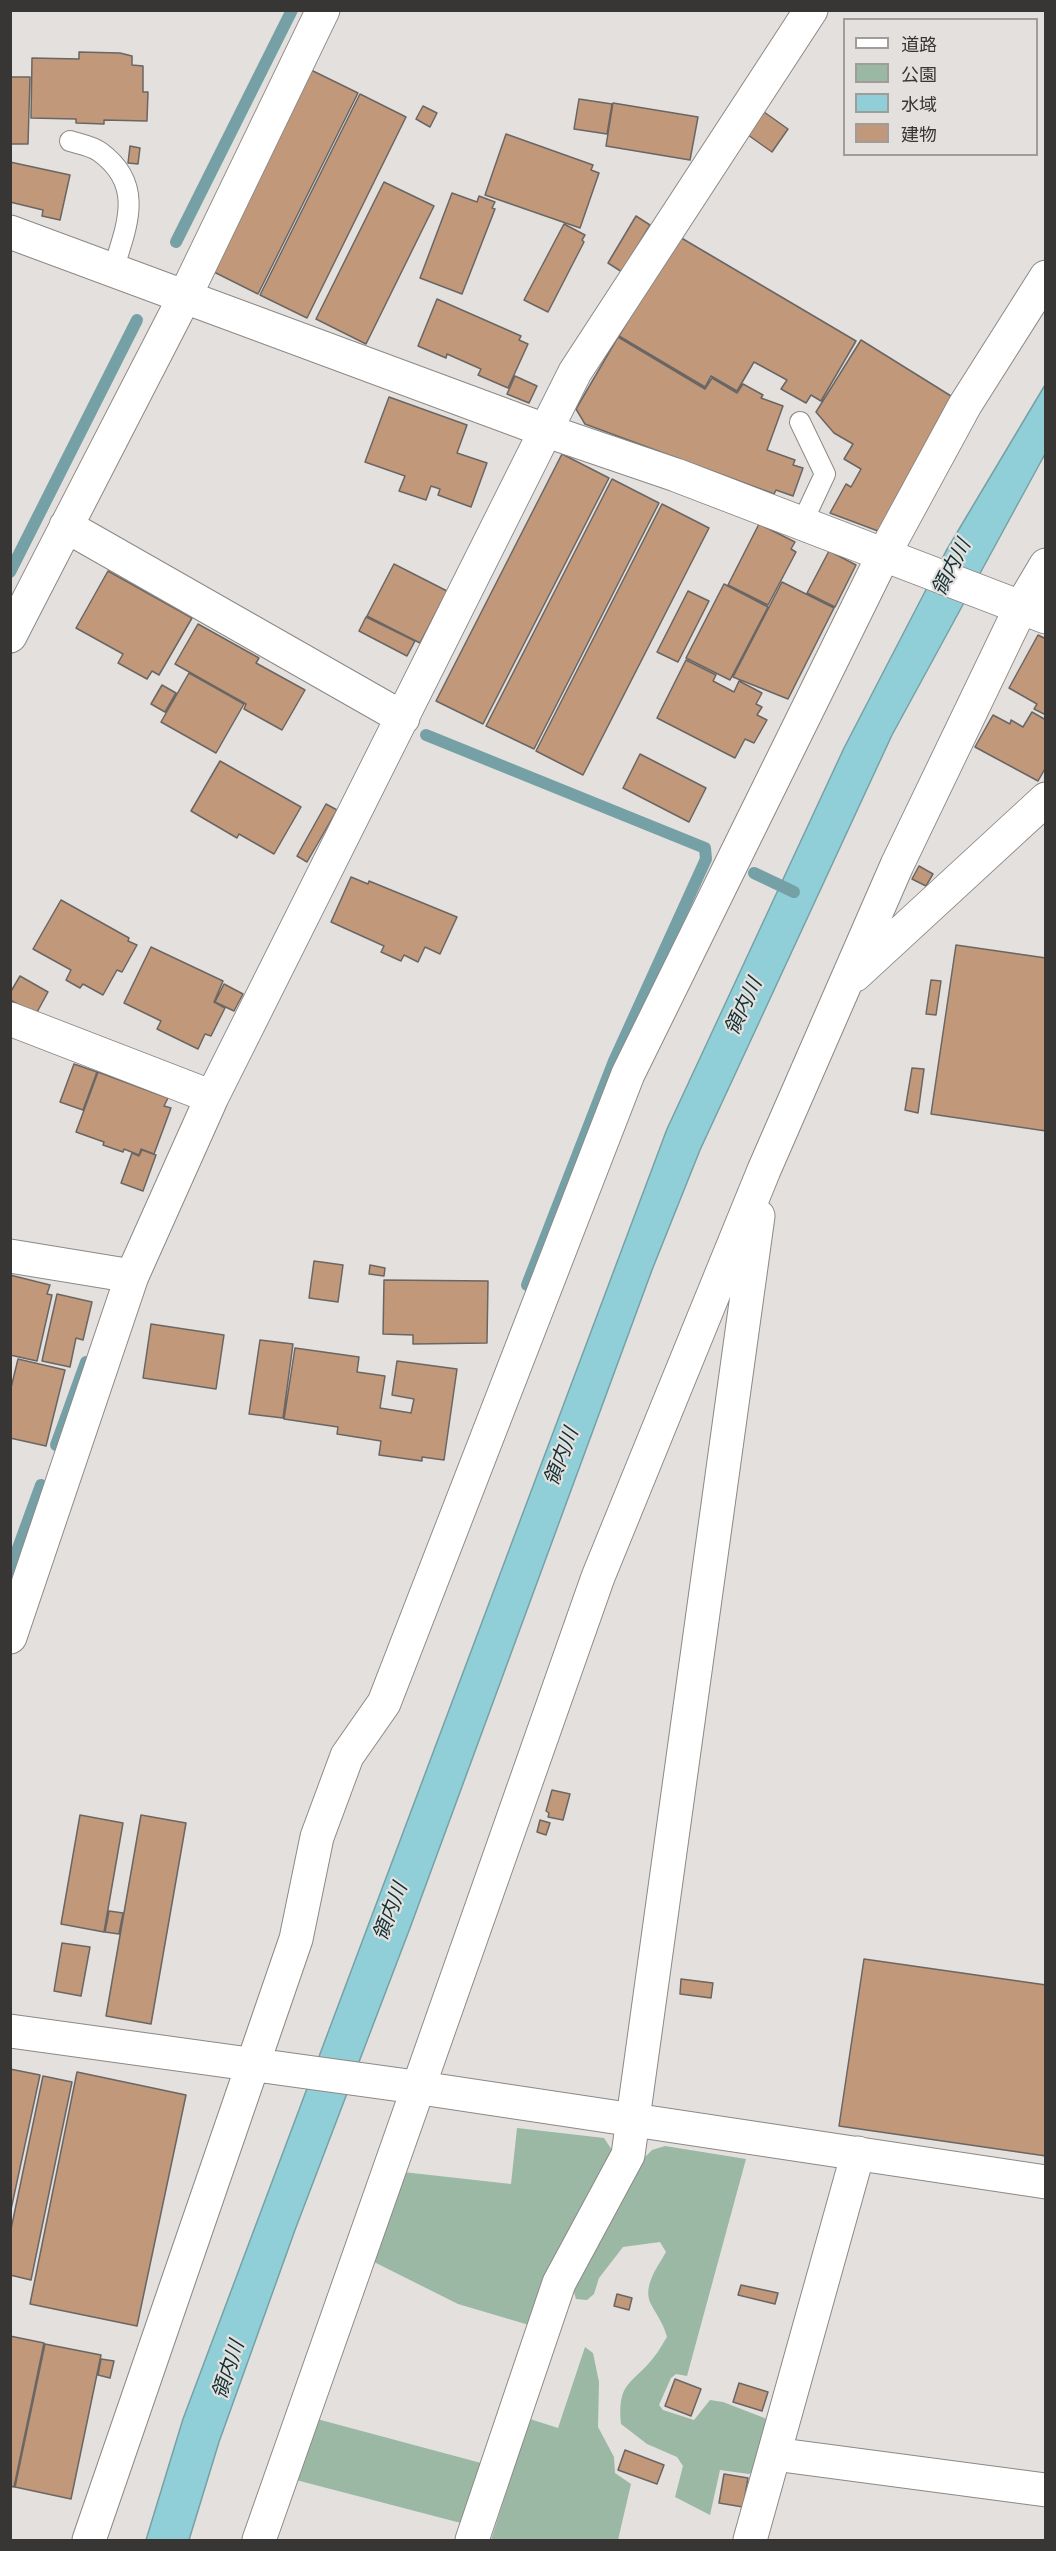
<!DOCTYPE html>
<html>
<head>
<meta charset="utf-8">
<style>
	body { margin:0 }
	#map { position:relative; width:1056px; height:2551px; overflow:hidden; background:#e4e0dd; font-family:"Fira Sans Condensed","Noto Sans JP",sans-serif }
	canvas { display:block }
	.frame { position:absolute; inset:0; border:12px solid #373634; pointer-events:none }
	.legend { position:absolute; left:843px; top:18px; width:195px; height:138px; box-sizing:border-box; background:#e4e0dd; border:2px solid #9f9c99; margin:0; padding:8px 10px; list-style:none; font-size:18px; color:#373634 }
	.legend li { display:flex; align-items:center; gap:12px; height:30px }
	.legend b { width:30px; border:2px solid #9f9c99 }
</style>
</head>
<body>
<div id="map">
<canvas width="1056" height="2551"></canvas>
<div class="frame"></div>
<ul class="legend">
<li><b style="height:8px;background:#fff"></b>道路</li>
<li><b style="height:16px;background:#9ab8a4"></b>公園</li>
<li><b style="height:16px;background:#90cfd7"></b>水域</li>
<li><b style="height:16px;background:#c1987a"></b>建物</li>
</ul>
</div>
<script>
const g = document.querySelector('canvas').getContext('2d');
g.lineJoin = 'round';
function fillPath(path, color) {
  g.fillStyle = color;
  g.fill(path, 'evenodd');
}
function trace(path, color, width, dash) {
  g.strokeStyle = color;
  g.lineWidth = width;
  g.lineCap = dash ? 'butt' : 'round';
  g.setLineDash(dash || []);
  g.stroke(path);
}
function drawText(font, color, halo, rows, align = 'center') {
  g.font = font + ' "Fira Sans Condensed","Noto Sans JP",sans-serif';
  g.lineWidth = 4.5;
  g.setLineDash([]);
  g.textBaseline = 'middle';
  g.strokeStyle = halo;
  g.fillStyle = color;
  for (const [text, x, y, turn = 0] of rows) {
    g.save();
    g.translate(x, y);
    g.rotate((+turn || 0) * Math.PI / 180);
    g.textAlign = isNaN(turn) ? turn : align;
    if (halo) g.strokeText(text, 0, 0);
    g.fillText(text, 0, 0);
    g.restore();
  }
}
fillPath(new Path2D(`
	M517,2128L604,2138L614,2153L529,2325L458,2304L372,2261L403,2172L511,2184Z
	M665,2146L746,2159L687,2376L676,2374L671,2378L659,2405L663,2410L694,2420L710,2400L723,2402L767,2419L757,2470L749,2474L720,2470L710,2515L675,2497L683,2466L677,2457L647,2444L621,2424C617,2381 632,2385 654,2357C659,2351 663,2343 667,2337C664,2325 658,2317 652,2306C641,2288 657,2268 666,2252L660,2242L623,2247L599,2278L594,2294L587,2300L576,2299L573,2289L645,2157L652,2150Z
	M585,2347L593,2353L599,2382L598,2427L614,2457L615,2473L631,2484L618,2540H491L530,2419L558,2428Z
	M317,2419L481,2463L461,2523L296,2480Z`), '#9ab8a4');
const water = new Path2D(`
	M1045,385V454L892,735L700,1150L652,1270L410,1928L295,2230L219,2442L189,2540H146L183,2419L667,1129L844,748L946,551Z`);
fillPath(water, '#90cfd7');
trace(water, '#75a1a6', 1.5);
trace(new Path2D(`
	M176,242L292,10
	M10,572L137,320
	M426,735L705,848L706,859L614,1061L527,1285
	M754,873L794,892
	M56,1445L86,1362
	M10,1570L41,1485`), '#75a1a6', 12);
const building = new Path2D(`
	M79,52L120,53L132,56V65L143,66V92H148L147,121L104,120V124L76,123V119L31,118L32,58L79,59Z
	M311,70L358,93L258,294L212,271Z
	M10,77H30L28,144H10Z
	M360,94L406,117L307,318L260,295Z
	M579,99L612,104L607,134L574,129Z
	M613,103L698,117L690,160L606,146Z
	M423,106L437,113L430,127L416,119Z
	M764,112L788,129L772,152L748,135Z
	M506,134L593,165L591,170L599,173L580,228L485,195Z
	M130,146L140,148L138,164L128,163Z
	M10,162L70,175L60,220L42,216L43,210L10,202Z
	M384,182L434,206L366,344L316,319Z
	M452,193L477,202L479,196L495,202L492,208L495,209L462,294L420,278Z
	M636,216L650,225L622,272L608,263Z
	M564,224L585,235L582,240L584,242L548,312L524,300Z
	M678,236L856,341L821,401L811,395L806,403L781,389L787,380L754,362L737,391L711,376L705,387L619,336Z
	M437,299L521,336L519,340L528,344L508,388L478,375L481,369L447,354L446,358L418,346Z
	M618,337L705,389L712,378L737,393L743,384L763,395L761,398L783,406L767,450L795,460L793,465L803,468L793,496L776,490L774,494L585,424L576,409Z
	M861,340L951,396L878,531L830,513L846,484L851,487L861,469L844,459L853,444L834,433L816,412Z
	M515,376L537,386L529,403L507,394Z
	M389,397L467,425L457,453L487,463L471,507L438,495L440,489L431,486L426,500L399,491L405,476L365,462Z
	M562,454L609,478L483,724L436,701Z
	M612,479L659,503L534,749L486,726Z
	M662,504L709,528L583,775L536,751Z
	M759,524L795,542L791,549L796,552L768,605L728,585Z
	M829,551L856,565L835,607L807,593Z
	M394,564L447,591L420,643L367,616Z
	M108,571L192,618L159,675L152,671L147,679L118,663L123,654L76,628Z
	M782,582L834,608L788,699L733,677Z
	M724,584L768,607L730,680L686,658Z
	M688,591L709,601L678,662L657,652Z
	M366,617L415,641L407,656L359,631Z
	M198,624L259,658L256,663L305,690L282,730L244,709L246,704L175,664Z
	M1038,635L1046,639V715L1034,709L1037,704L1009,688Z
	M686,660L716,675L713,681L734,692L739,681L762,693L756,704L762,707L757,715L767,720L754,743L745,739L735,758L657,718Z
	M189,673L244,704L216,753L161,722Z
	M162,685L176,693L165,712L151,704Z
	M1032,712L1046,720V767L1038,781L975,747L993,715L1010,724L1011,720L1023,727Z
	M640,754L706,788L689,822L623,788Z
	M220,761L301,807L274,854L239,834L237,838L191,811Z
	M326,804L337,810L307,862L297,856Z
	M919,866L933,874L926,886L912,879Z
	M351,877L368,884L369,881L457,917L440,954L425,947L418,962L404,955L401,961L381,952L384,946L331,922Z
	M61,900L129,938L128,941L137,945L122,972L117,970L103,995L83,984L80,988L66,980L71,970L33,949Z
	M956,945L1046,958V1131L931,1114Z
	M151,947L223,981L214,1002L225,1008L211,1036L205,1034L198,1049L157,1029L161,1021L124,1003Z
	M20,976L48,992L36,1014L10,1000V993Z
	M931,980L941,981L936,1015L926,1014Z
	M224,984L243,994L234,1011L215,1002Z
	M74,1064L97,1072L83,1110L60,1102Z
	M912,1068L924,1069L918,1113L905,1110Z
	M98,1072L168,1098L164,1106L171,1108L154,1154L141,1149L139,1155L124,1149L123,1152L103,1145L104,1142L76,1132Z
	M142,1150L156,1155L143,1191L121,1183L132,1153L139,1156Z
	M314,1261L343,1265L338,1302L309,1298Z
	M370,1265L385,1268L384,1276L369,1274Z
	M10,1275L50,1285L47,1294L52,1295L37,1361L10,1355Z
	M384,1280L488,1281L487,1343L413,1344V1335L383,1334Z
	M57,1294L92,1302L83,1340L76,1338L70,1367L42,1361Z
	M151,1324L224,1335L216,1389L143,1378Z
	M260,1340L293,1344L283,1418L249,1414Z
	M295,1348L359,1357L357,1372L385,1376L380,1408L411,1413L414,1399L392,1395L397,1361L457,1369L444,1460L422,1457V1461L379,1455L381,1441L337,1434L338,1427L284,1419Z
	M18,1359L65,1370L46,1446L10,1438V1392Z
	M552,1790L570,1794L563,1820L548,1817L549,1813L546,1811Z
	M80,1815L123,1823L104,1932L61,1924Z
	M141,1815L186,1823L151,2024L106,2016Z
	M540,1820L550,1823L546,1835L537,1832Z
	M109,1911L123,1913L119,1934L105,1932Z
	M62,1943L90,1947L81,1996L54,1991Z
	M864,1959L1046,1985V2156L839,2126Z
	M681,1979L713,1983L711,1998L680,1994Z
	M10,2069L40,2075L10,2214Z
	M77,2072L186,2095L137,2326L30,2304Z
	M43,2076L72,2082L31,2280L10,2275V2234Z
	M741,2285L778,2293L775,2304L738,2295Z
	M617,2294L632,2298L629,2310L614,2306Z
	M10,2336L44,2343L14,2487L10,2486Z
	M45,2344L101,2355L71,2499L15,2487Z
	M101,2359L114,2361L110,2378L98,2375Z
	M675,2379L701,2389L691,2416L665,2406Z
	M739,2383L768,2392L762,2411L733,2402Z
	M625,2450L664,2465L657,2484L618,2470Z
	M724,2474L748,2478L743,2507L719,2503Z`);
fillPath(building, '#c1987a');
trace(building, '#6a6664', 1.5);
const service = new Path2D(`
	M70,141C79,144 92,146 100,152C145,185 127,225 113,270
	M800,422L825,474L802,523`);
const minor = new Path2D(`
	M10,232L547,431L676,475L1046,617
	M66,526L403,718
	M10,636L185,296L323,10
	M855,975L1046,799
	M10,1019L212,1097
	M10,1256L132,1276
	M10,1637L132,1276L212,1097L575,372L811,10
	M10,2031L401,2085L1046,2182
	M774,2454L1046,2490
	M89,2540L296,1939L317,1837L347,1756L384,1703L628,1074L884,554L965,405L1046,277
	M259,2540L598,1577L764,1170L897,865L1021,607L1046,565
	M472,2540L559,2283L628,2155L758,1216
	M750,2540L858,2153`);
trace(service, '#8c8986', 22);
trace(minor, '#8c8986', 35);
trace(service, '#fff', 20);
trace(minor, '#fff', 33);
drawText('italic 20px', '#0f2f33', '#e4e0dd', [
	["領内川",952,568,-63],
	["領内川",744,1007,-65],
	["領内川",562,1457,-69],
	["領内川",391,1912,-69],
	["領内川",229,2370,-72]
]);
</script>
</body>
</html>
